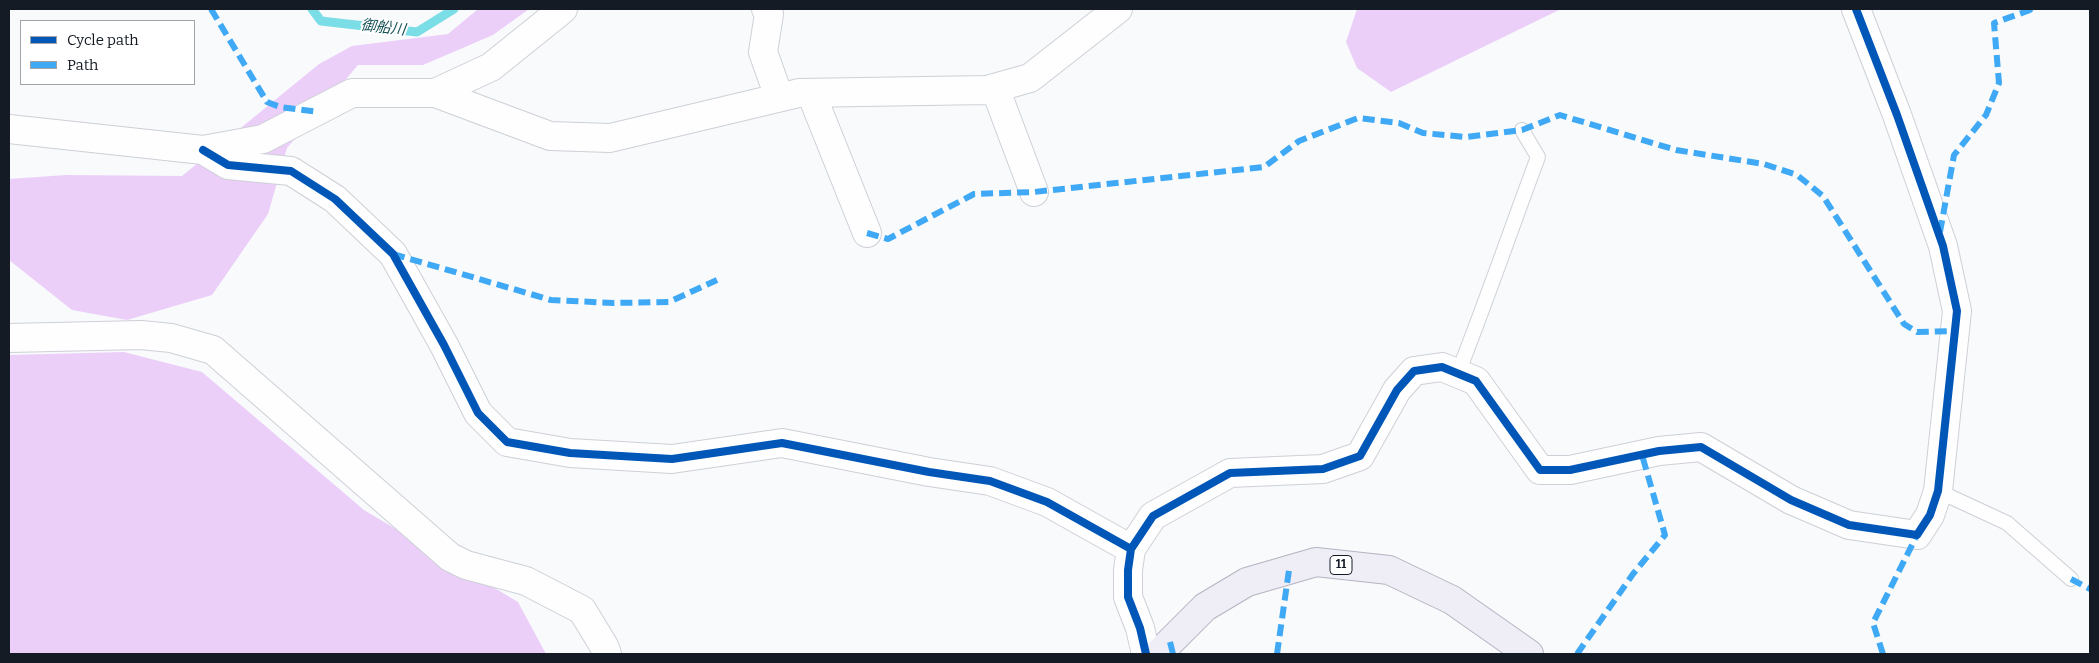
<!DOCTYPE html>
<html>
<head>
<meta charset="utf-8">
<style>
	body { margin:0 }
	#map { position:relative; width:2099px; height:663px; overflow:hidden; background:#f8fafc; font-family:Bitter,serif }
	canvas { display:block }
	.frame { position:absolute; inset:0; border:10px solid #151b24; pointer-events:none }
	.legend { position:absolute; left:20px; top:20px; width:175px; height:65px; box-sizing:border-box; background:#fff; border:1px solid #a1a4a7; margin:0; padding:6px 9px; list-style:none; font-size:15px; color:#151b24 }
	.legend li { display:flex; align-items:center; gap:10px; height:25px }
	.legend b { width:25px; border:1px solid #a1a4a7 }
</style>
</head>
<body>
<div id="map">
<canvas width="2099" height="663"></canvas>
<div class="frame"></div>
<ul class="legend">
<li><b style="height:6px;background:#0057b8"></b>Cycle path</li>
<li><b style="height:6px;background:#3fa9f5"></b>Path</li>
</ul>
</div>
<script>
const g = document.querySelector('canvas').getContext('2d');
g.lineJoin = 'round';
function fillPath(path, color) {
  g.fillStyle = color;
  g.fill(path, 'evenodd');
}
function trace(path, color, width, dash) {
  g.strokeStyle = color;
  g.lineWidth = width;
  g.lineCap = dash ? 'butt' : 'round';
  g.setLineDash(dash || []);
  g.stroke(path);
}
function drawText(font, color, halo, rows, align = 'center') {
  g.font = font + ' Bitter,"Noto Sans JP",serif';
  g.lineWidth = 4;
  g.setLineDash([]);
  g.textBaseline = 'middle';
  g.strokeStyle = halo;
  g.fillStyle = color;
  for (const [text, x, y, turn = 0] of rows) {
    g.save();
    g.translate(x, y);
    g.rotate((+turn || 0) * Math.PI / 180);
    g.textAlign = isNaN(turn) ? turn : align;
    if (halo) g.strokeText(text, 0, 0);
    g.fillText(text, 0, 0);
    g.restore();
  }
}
fillPath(new Path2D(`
	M478,9H529L493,35L423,65H358L287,148L268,214L212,295L127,320L72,310L9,260V179L66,175L182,176L319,64L352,46L448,34Z
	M1357,9H1561L1391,92L1357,68L1346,42Z
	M124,352L202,372L364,510L518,602L546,654H9V355Z`), '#eccff9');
trace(new Path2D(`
	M312,9L321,21L417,32L454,9`), '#7bdde5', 9);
const service = new Path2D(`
	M1458,373C1486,302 1511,229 1538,157L1522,130
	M1938,491L2007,523L2071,579`);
const minor = new Path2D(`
	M766,9L769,14L763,52L779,97
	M995,88L1034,192
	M435,93L550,136L610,138L799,93L987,90L1030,78L1118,9
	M811,93L867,233
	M9,129L203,150L263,139L352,93H435L491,67L563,9
	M203,150L228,165L291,171L335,199L393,254L444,345L478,413L507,442L570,453L672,459L782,443L929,472L990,481L1047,502L1131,549
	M1146,654L1140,628L1128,597V570L1131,549L1153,516L1230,473L1323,469L1360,456L1397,390L1414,371L1442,367L1476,381L1540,470H1570L1659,451L1701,447L1791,500L1849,525L1917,535L1930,515L1938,491L1957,311L1943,246L1897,115L1856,9`);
const tertiary = new Path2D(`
	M9,338L141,335L171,338L213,350L450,557L466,565L526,581L582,610L604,646L607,654`);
const primary = new Path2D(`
	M1158,654L1205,607L1247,582L1316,562L1389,570L1452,600L1529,654`);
trace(service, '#cdd0d6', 16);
trace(minor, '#cdd0d6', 30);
trace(tertiary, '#cdd0d6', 30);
trace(primary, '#b4b4c2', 30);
trace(service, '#fefeff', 14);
trace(minor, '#fefeff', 28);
trace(tertiary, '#fefeff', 28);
trace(primary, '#efedf5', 28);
trace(new Path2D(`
	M211,9L267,102L280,107L319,112
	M1940,232L1954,155L1986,115L1999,83L1994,23L2030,10V9
	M867,233L888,239L974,194L1034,192L1264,167L1299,141L1358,118L1399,123L1423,133L1466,137L1522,130L1560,115L1676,150L1764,164L1797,175L1823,196L1904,324L1917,332L1955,331
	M393,254L551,300L613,303L669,302L717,280
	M2071,579L2090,589
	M1170,642L1173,654
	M1277,654L1289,570
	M1577,654L1633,574L1665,535L1642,455
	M1883,654L1873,623L1917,535`), '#3fa9f5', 6, [12, 6]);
trace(new Path2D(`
	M203,150L228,165L291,171L335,199L393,254L444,345L478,413L507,442L570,453L672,459L782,443L929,472L990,481L1047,502L1131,549
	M1146,654L1140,628L1128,597V570L1131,549L1153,516L1230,473L1323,469L1360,456L1397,390L1414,371L1442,367L1476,381L1540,470H1570L1659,451L1701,447L1791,500L1849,525L1917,535L1930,515L1938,491L1957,311L1943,246L1897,115L1856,9`), '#0057b8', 8);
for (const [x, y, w] of [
	[1341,565,22]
]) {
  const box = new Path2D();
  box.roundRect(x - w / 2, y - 9.5, w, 19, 4);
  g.fillStyle = '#fff';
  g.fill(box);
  trace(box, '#151b24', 1);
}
drawText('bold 12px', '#151b24', null, [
	["11",1341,565]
]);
drawText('italic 15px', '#195358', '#fff', [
	["御船川",383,28,7]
]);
</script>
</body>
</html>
